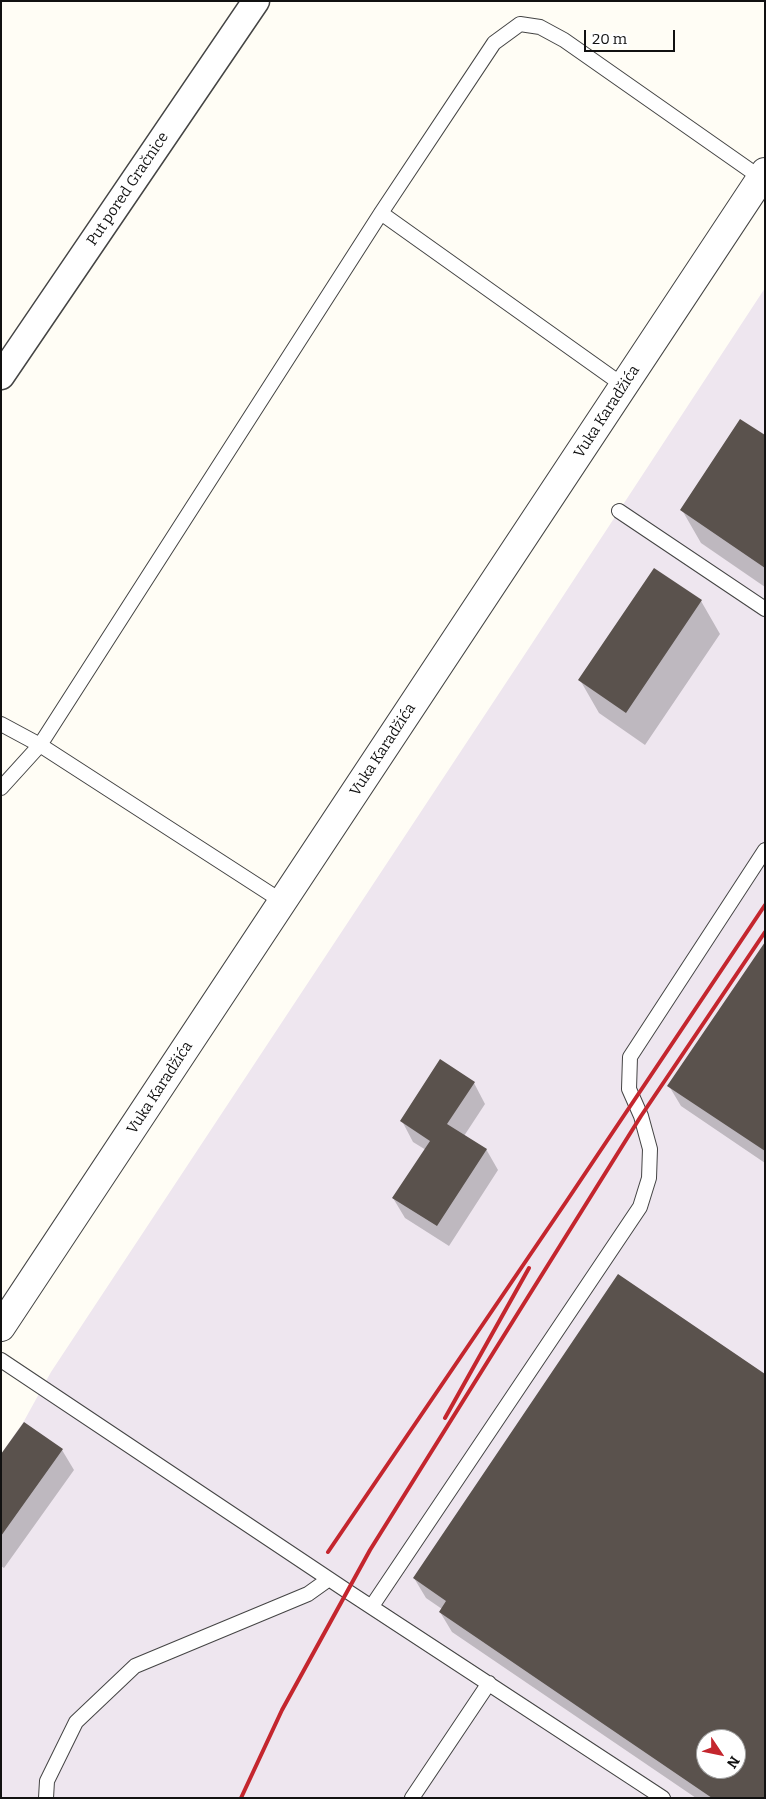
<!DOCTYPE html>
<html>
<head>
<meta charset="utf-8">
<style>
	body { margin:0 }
	#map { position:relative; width:766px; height:1799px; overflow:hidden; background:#fffdf5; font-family:Bitter,serif }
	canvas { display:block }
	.frame { position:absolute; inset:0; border:2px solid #111; pointer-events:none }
	.north { position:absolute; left:696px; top:1729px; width:50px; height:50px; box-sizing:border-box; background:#fff; border:1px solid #a0a0a0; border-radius:50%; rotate:124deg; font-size:14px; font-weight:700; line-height:20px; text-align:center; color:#111 }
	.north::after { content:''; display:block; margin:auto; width:18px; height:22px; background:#c4262e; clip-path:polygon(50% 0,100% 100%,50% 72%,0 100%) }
	.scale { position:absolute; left:584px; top:30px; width:91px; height:22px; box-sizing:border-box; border:2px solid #111; border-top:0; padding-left:6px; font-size:15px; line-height:18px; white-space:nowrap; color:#111; -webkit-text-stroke:4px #fff; paint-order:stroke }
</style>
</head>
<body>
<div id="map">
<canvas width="766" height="1799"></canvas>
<div class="frame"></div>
<div class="north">N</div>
<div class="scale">20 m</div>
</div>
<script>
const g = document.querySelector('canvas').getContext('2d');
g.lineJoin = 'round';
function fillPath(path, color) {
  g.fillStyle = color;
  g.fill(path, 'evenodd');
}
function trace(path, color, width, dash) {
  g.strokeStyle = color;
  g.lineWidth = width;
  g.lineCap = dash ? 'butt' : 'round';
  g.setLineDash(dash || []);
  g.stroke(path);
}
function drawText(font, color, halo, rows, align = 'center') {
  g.font = font + ' Bitter,serif';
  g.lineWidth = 5;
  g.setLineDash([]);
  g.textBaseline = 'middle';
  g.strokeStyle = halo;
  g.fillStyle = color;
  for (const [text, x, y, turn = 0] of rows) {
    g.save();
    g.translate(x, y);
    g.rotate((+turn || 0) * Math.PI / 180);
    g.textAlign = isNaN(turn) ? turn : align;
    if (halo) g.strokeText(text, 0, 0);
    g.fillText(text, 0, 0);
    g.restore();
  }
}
fillPath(new Path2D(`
	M765,288V1798H1V1454L24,1421L51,1372L531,645ZM706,1739H736V1769H706Z`), '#eee6ef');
fillPath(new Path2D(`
	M765,437V587L701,543L682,510Z
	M701,601L720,634L645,745L599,713L580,680Z
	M765,944V1163L681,1106L669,1086Z
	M474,1083L485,1104L464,1136L486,1149L498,1170L449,1246L405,1218L393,1198L426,1150L413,1142L402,1121Z
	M619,1276L765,1798H696L452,1632L440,1612L442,1609L426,1598L414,1578ZM706,1739H736V1769H706Z
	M62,1450L74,1470L4,1568L1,1566V1456Z`), '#0003');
fillPath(new Path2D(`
	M740,419L765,435V568L680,510Z
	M654,568L702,600L626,713L578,680Z
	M765,942V1151L667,1086Z
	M440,1059L475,1082L447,1124L487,1149L437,1226L392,1198L430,1141L400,1121Z
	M618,1274L765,1374V1798H712L439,1612L446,1601L413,1578ZM706,1739H736V1769H706Z
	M24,1422L63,1449L1,1536V1454Z`), '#5a524d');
const service = new Path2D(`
	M381,213L624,386
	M619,511L765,609
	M1,724L40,745L283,902
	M1,788L40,745L381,213L494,43L520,24L540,27L564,40L761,178
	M1,1360L347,1591L663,1798
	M372,1606L640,1207L649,1178L650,1149L641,1116L629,1089L630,1057L765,850
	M46,1798L47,1781L76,1722L135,1666L308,1594L329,1579
	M412,1798L489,1683`);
const minor = new Path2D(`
	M1,376L256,1`);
const tertiary = new Path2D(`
	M1,1327L765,172`);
trace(service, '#444', 16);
trace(minor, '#444', 29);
trace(tertiary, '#444', 30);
trace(service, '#fff', 14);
trace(minor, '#fff', 26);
trace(tertiary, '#fff', 28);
trace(new Path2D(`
	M445,1418L529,1268
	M328,1552L566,1202L765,905
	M241,1798L282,1710L370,1550L641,1116L765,932`), '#c4262e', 4);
drawText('15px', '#111', '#fff', [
	["Put pored Gračnice",128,189,-56],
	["Vuka Karadžića",607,412,-57],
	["Vuka Karadžića",383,750,-57],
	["Vuka Karadžića",160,1088,-57]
]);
</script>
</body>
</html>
